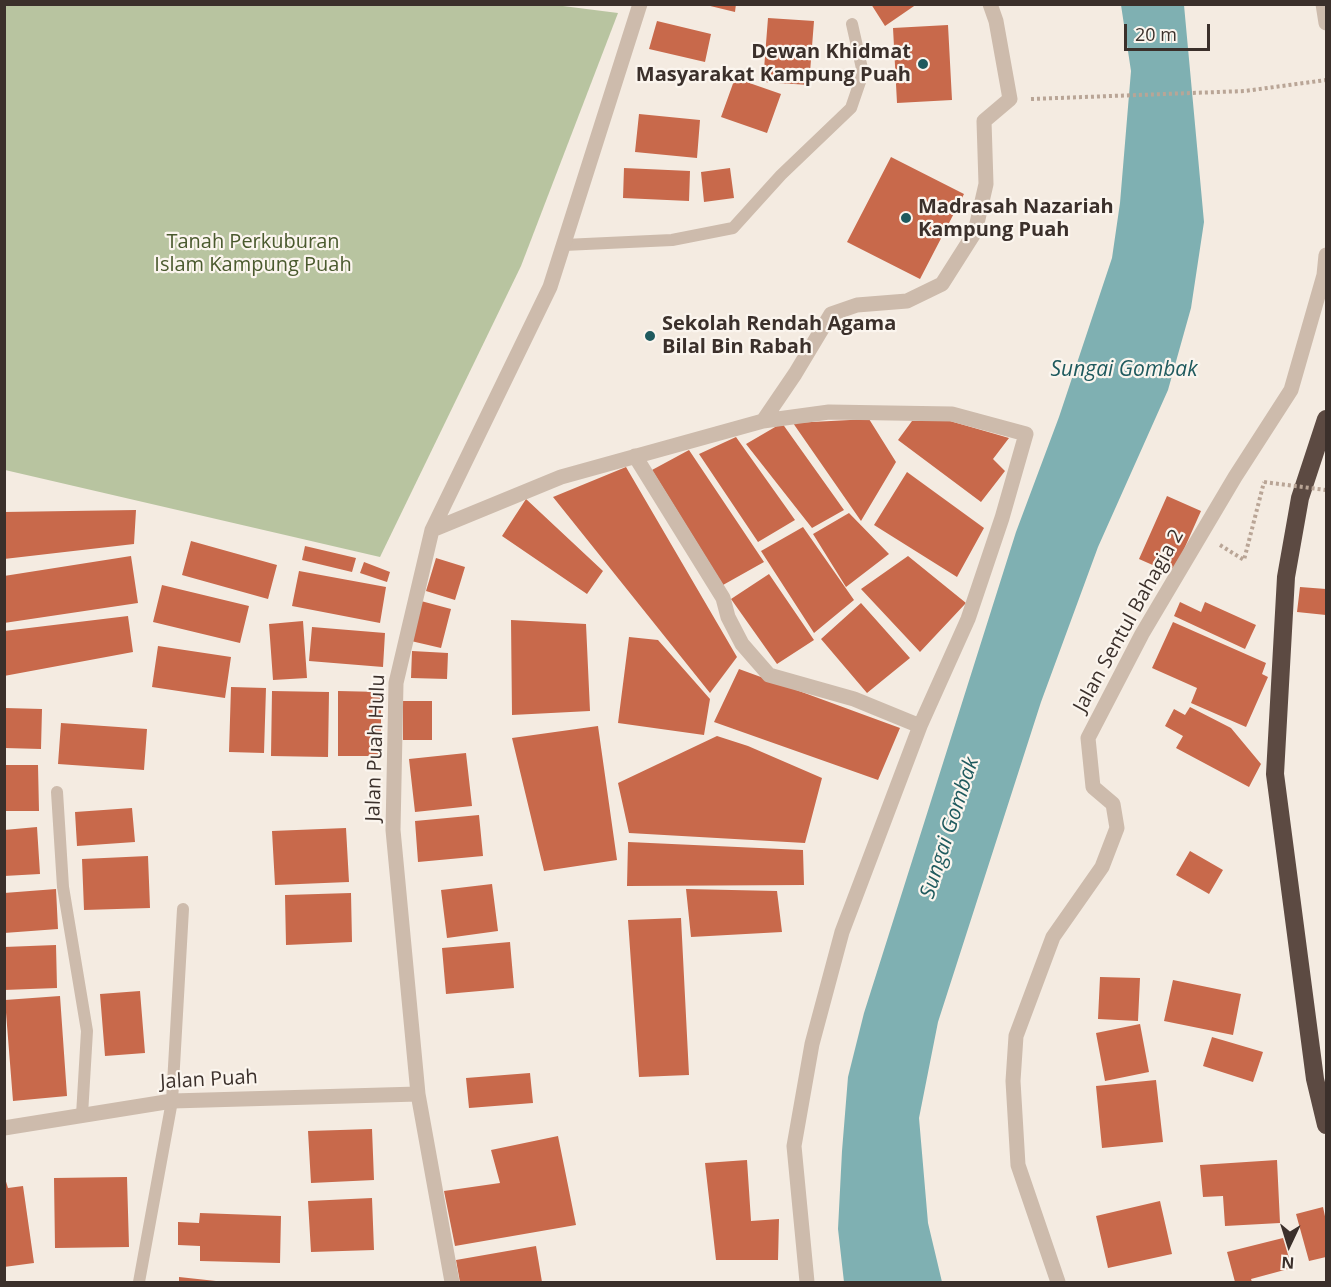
<!DOCTYPE html>
<html>
<head>
<meta charset="utf-8">
<style>
	body { margin:0 }
	#map { position:relative; width:1331px; height:1287px; overflow:hidden; background:#f4ebe1; font-family:"Open Sans",sans-serif }
	canvas { display:block }
	.frame { position:absolute; inset:0; border:6px solid #3b302b; pointer-events:none }
	.north { position:absolute; left:1259px; top:1215px; width:60px; height:60px; -webkit-text-stroke:4px #fbf5ee; paint-order:stroke; rotate:184deg; font-size:16px; font-weight:700; line-height:24px; text-align:center; color:#3b302b }
	.north::after { content:''; display:block; margin:auto; width:21px; height:27px; background:#3b302b; clip-path:polygon(50% 0,100% 100%,50% 72%,0 100%) }
	.scale { position:absolute; left:1124px; top:24px; width:86px; height:27px; box-sizing:border-box; border:3px solid #3b302b; border-top:0; padding-left:8px; font-size:18px; line-height:21px; white-space:nowrap; color:#3b302b; -webkit-text-stroke:4px #fbf5ee; paint-order:stroke }
</style>
</head>
<body>
<div id="map">
<canvas width="1331" height="1287"></canvas>
<div class="frame"></div>
<div class="north">N</div>
<div class="scale">20 m</div>
</div>
<script>
const g = document.querySelector('canvas').getContext('2d');
g.lineJoin = 'round';
function fillPath(path, color) {
  g.fillStyle = color;
  g.fill(path, 'evenodd');
}
function trace(path, color, width, dash) {
  g.strokeStyle = color;
  g.lineWidth = width;
  g.lineCap = dash ? 'butt' : 'round';
  g.setLineDash(dash || []);
  g.stroke(path);
}
function drawText(font, color, halo, rows, align = 'center') {
  g.font = font + ' "Open Sans",sans-serif';
  g.lineWidth = 4.5;
  g.setLineDash([]);
  g.textBaseline = 'middle';
  g.strokeStyle = halo;
  g.fillStyle = color;
  for (const [text, x, y, turn = 0] of rows) {
    g.save();
    g.translate(x, y);
    g.rotate((+turn || 0) * Math.PI / 180);
    g.textAlign = isNaN(turn) ? turn : align;
    if (halo) g.strokeText(text, 0, 0);
    g.fillText(text, 0, 0);
    g.restore();
  }
}
fillPath(new Path2D(`
	M555,5L618,13L521,266L380,557L5,470V5Z`), '#b8c4a0');
fillPath(new Path2D(`
	M1121,5H1184L1204,222L1191,308L1168,390L1098,547L1041,702L938,1022L919,1118L928,1223L942,1282H844L838,1229L842,1151L848,1077L864,1013L1016,532L1059,417L1112,258L1120,203L1131,71Z`), '#7fb0b2');
fillPath(new Path2D(`
	M702,4H736L735,12Z
	M871,4H917L885,26Z
	M768,18L814,21L809,85L763,82Z
	M657,21L711,34L705,62L649,49Z
	M948,25L952,100L897,103L893,28Z
	M735,78L781,94L767,133L721,117Z
	M639,114L700,120L697,158L635,152Z
	M891,157L964,194L920,279L847,242Z
	M624,168L690,171L689,201L623,198Z
	M730,168L734,198L704,202L701,172Z
	M869,419L896,462L861,521L793,423Z
	M912,421H950L1009,438L993,459L1005,471L981,502L898,440Z
	M782,423L844,510L812,528L746,444Z
	M736,437L795,520L758,542L699,454Z
	M689,450L764,562L723,585L652,470Z
	M626,467L737,657L710,693L553,497Z
	M907,472L984,528L957,577L874,525Z
	M1167,496L1201,511L1173,574L1139,559Z
	M526,499L603,571L587,594L502,536Z
	M136,510L134,544L4,559V512Z
	M849,513L889,554L846,587L813,534Z
	M803,527L854,600L814,633L761,551Z
	M191,541L277,565L268,599L182,575Z
	M305,546L356,558L352,572L302,560Z
	M131,556L138,603L4,623V576Z
	M908,556L966,603L920,652L861,589Z
	M436,558L465,567L455,600L426,591Z
	M364,562L390,572L387,582L360,573Z
	M299,571L386,587L380,623L292,606Z
	M769,574L814,640L777,664L731,599Z
	M162,585L249,606L240,643L153,622Z
	M1300,587L1326,589V615L1297,612Z
	M421,601L451,609L441,648L411,641Z
	M1180,602L1201,612L1205,602L1256,625L1245,649L1174,616Z
	M861,603L910,658L867,693L821,639Z
	M128,616L133,652L4,676V631Z
	M511,620L586,624L590,711L512,715Z
	M303,621L307,678L273,680L269,624Z
	M1173,622L1266,663L1262,674L1268,677L1246,727L1191,703L1197,688L1152,668Z
	M312,627L385,633L383,667L309,661Z
	M629,637L658,640L710,699L704,735L618,723Z
	M158,646L231,657L225,698L152,687Z
	M412,651L448,653L447,679L411,678Z
	M739,669L900,728L878,780L714,722Z
	M231,687L266,688L264,753L229,752Z
	M272,691L329,692L328,757L271,756Z
	M338,691L381,692V756H338Z
	M403,701H432V740H403Z
	M1190,707L1231,728L1261,764L1249,787L1176,748L1183,736L1165,726L1174,709L1185,715Z
	M5,708L42,709L41,749L5,748Z
	M61,723L147,729L144,770L58,764Z
	M598,726L617,860L544,871L512,738Z
	M717,736L748,746L822,778L805,843L629,833L618,783Z
	M466,753L472,806L415,812L409,759Z
	M4,765H38L39,811H4Z
	M132,808L135,842L77,846L75,812Z
	M479,815L483,856L418,862L415,821Z
	M37,827L40,874L4,876V830Z
	M346,828L349,882L275,885L272,831Z
	M628,842L803,850L804,885L627,886Z
	M1190,851L1223,870L1209,894L1176,875Z
	M148,856L150,908L84,910L82,859Z
	M492,884L498,931L447,938L441,890Z
	M56,889L58,929L4,933V893Z
	M686,889L777,891L782,932L691,937Z
	M351,893L352,942L286,945L285,895Z
	M681,918L689,1075L639,1077L628,920Z
	M510,942L514,988L446,994L442,948Z
	M56,945L57,988L4,990V947Z
	M1100,977L1140,978L1138,1021L1098,1019Z
	M1173,980L1241,994L1233,1035L1164,1021Z
	M140,991L145,1053L105,1056L100,994Z
	M60,996L67,1096L13,1101L5,1000Z
	M1140,1024L1149,1072L1105,1081L1096,1033Z
	M1212,1037L1263,1052L1253,1082L1203,1066Z
	M530,1073L533,1103L469,1108L466,1078Z
	M1156,1080L1163,1142L1102,1148L1096,1086Z
	M372,1129L374,1180L311,1183L308,1131Z
	M558,1136L576,1225L455,1246L444,1191L500,1183L491,1150Z
	M747,1160L751,1221L779,1219L778,1260H716L705,1163Z
	M1277,1160L1280,1223L1225,1226L1223,1196L1203,1197L1200,1165Z
	M4,1175L8,1188L23,1186L34,1263L4,1267Z
	M127,1177L129,1247L55,1248L54,1178Z
	M372,1198L374,1250L311,1252L308,1201Z
	M1160,1201L1172,1254L1108,1268L1096,1216Z
	M1323,1207L1326,1221V1257L1309,1261L1296,1214Z
	M200,1213L281,1216L280,1263L200,1261V1246L178,1245V1222L199,1223Z
	M1283,1238L1292,1268L1251,1279L1252,1282H1235L1227,1252Z
	M536,1246L542,1282H460L456,1260Z
	M179,1277L216,1281V1282H179Z`), '#c8694b');
trace(new Path2D(`
	M1031,99L1245,91L1326,80
	M1220,545L1244,560L1264,482`), '#b9a596', 4, [3, 3]);
trace(new Path2D(`
	M564,245L672,240L733,228L781,175L851,108L863,73L852,24
	M57,792L63,887L87,1031L82,1115
	M139,1282L172,1101L183,909`), '#cdbbac', 12);
trace(new Path2D(`
	M1323,4L1326,23
	M763,421L795,374L831,314L857,305L907,301L942,284L975,232L986,184L984,121L1010,99L996,21L990,4
	M635,456L723,598L728,617L742,644L769,675L854,699L920,726
	M432,530L561,477L763,421L829,412L952,414L1026,434L1002,518L968,619L920,726L842,932L812,1044L794,1146L807,1282
	M4,1128L172,1101L418,1094
	M452,1282L418,1094L393,830L396,683L432,530L550,287L640,4
	M1058,1282L1018,1165L1013,1081L1016,1036L1053,937L1102,867L1117,828L1113,804L1093,787L1088,738L1142,634L1235,477L1291,390L1324,275L1326,255`), '#cdbbac', 15);
trace(new Path2D(`
	M1326,419L1300,498L1286,577L1275,774L1315,1079L1326,1125`), '#5c4a42', 18);
trace(new Path2D(`
	M1264,482L1326,490`), '#b9a596', 4, [3, 3]);
for (const [x, y, r, color] of [
	[923,64,6,"#1f5a5e"],
	[906,218,6,"#1f5a5e"],
	[650,336,6,"#1f5a5e"]
]) {
  const dot = new Path2D();
  dot.arc(x, y, r, 0, 2 * Math.PI);
  g.fillStyle = color;
  g.fill(dot);
  trace(dot, '#fbf5ee', 2);
}
drawText('bold 20px', '#3b302b', '#fbf5ee', [
	["Dewan Khidmat",911,52,"right"],
	["Masyarakat Kampung Puah",911,75,"right"],
	["Madrasah Nazariah",918,207],
	["Kampung Puah",918,230],
	["Sekolah Rendah Agama",662,324],
	["Bilal Bin Rabah",662,347]
], 'left');
drawText('20px', '#4a5a2e', '#fbf5ee', [
	["Tanah Perkuburan",253,242],
	["Islam Kampung Puah",253,265]
]);
drawText('20px', '#3b302b', '#fbf5ee', [
	["Jalan Sentul Bahagia 2",1129,621,-61],
	["Jalan Puah Hulu",376,748,-88],
	["Jalan Puah",209,1080,-3]
]);
drawText('italic 21px', '#1f5a5e', '#fbf5ee', [
	["Sungai Gombak",1124,370],
	["Sungai Gombak",950,828,-72]
]);
</script>
</body>
</html>
